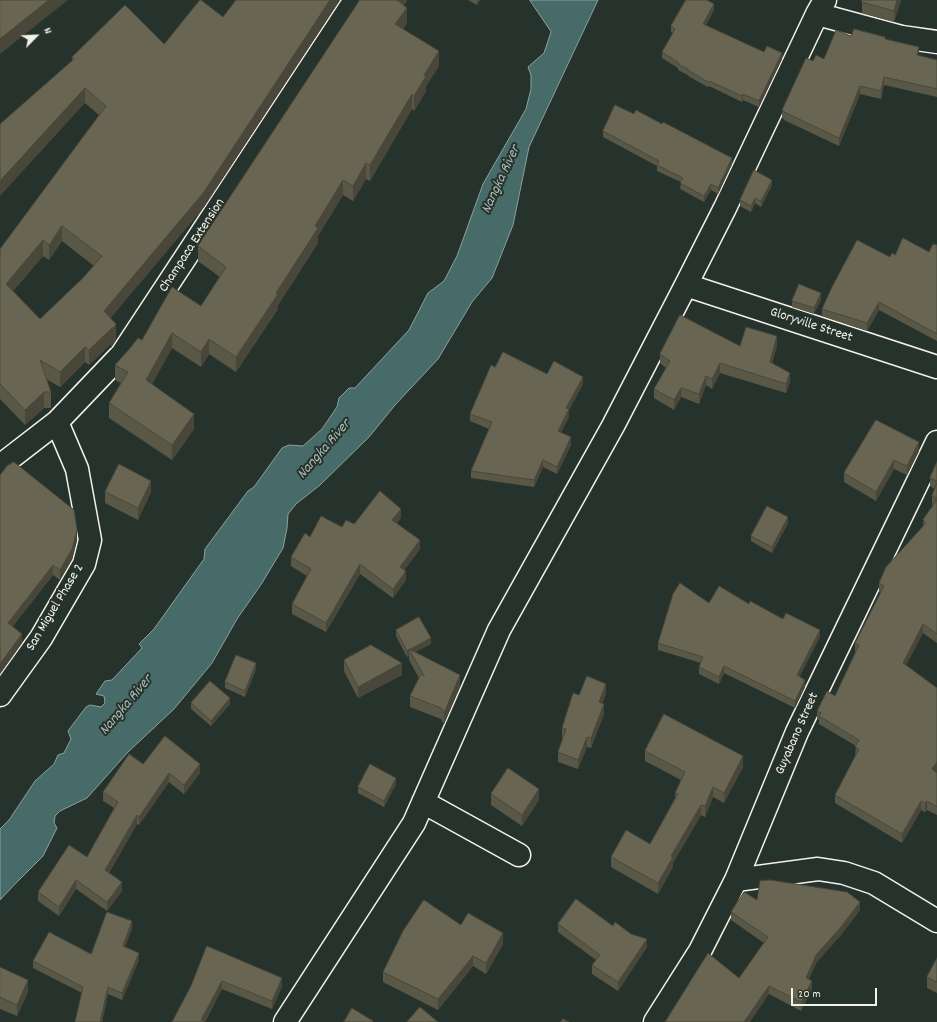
<!DOCTYPE html>
<html>
<head>
<meta charset="utf-8">
<style>
	body { margin:0 }
	#map { position:relative; width:937px; height:1022px; overflow:hidden; background:#26332d; font-family:Dekko,sans-serif }
	canvas { display:block }
	.north { position:absolute; left:16px; top:16px; width:40px; height:40px; -webkit-text-stroke:3px #26332d; paint-order:stroke; rotate:66deg; font-size:11px; font-weight:700; line-height:16px; text-align:center; color:#f4f1e8 }
	.north::after { content:''; display:block; margin:auto; width:14px; height:18px; background:#f4f1e8; clip-path:polygon(50% 0,100% 100%,50% 72%,0 100%) }
	.scale { position:absolute; left:791px; top:988px; width:86px; height:18px; box-sizing:border-box; border:2px solid #f4f1e8; border-top:0; padding-left:5px; font-size:12px; line-height:14px; white-space:nowrap; color:#f4f1e8; -webkit-text-stroke:3px #26332d; paint-order:stroke }
</style>
</head>
<body>
<div id="map">
<canvas width="937" height="1022"></canvas>
<div class="north">N</div>
<div class="scale">20 m</div>
</div>
<script>
const g = document.querySelector('canvas').getContext('2d');
g.lineJoin = 'round';
function fillPath(path, color) {
  g.fillStyle = color;
  g.fill(path, 'evenodd');
}
function trace(path, color, width, dash) {
  g.strokeStyle = color;
  g.lineWidth = width;
  g.lineCap = dash ? 'butt' : 'round';
  g.setLineDash(dash || []);
  g.stroke(path);
}
function drawText(font, color, halo, rows, align = 'center') {
  g.font = font + ' Dekko,sans-serif';
  g.lineWidth = 4;
  g.setLineDash([]);
  g.textBaseline = 'middle';
  g.strokeStyle = halo;
  g.fillStyle = color;
  for (const [text, x, y, turn = 0] of rows) {
    g.save();
    g.translate(x, y);
    g.rotate((+turn || 0) * Math.PI / 180);
    g.textAlign = isNaN(turn) ? turn : align;
    if (halo) g.strokeText(text, 0, 0);
    g.fillText(text, 0, 0);
    g.restore();
  }
}
const water = new Path2D(`
	M530,0H598L529,147L513,225L492,278L472,302L438,359L395,405L369,437L320,485L296,504L288,514L287,528L283,548L262,583L237,619L212,663L174,709L128,752L87,798L60,811L55,816L54,823L57,828L43,856L15,884L0,900V829L9,820L35,781L54,764L58,755L64,753L71,739L68,731L86,707L90,705L101,707L105,703L104,696L96,694L105,681L112,680L142,648L139,644L154,629L204,559L205,549L248,491L254,487L282,448L289,445L303,446L322,429L337,407L339,398L349,388H355L409,330L428,293L444,281L457,256L483,184L526,109L531,89V75L528,67L544,53L551,32Z`);
fillPath(water, '#466b69');
trace(water, '#8ca19c', 1);
const minor = new Path2D(`
	M825,0L817,14L902,37L937,42
	M686,285L937,367
	M0,466L57,422L122,354L355,0
	M0,695L41,638L84,564L90,540L77,469L57,422
	M423,802L519,855
	M736,880L818,869L844,873L874,883L937,921
	M285,1022L414,823L499,630L613,426L686,285L725,208L817,14
	M655,1022L700,951L736,880L797,732L937,442`);
trace(minor, '#f4f1e8', 25);
trace(minor, '#26332d', 22);
fillPath(new Path2D(`
	M236,0H340L204,207L110,318L116,339L112,346L111,348V344L89,365L85,362L60,387L46,379L51,392V408H44L25,425L0,399V249L99,115L85,103L72,61V57L164,44L223,17ZM62,241L94,266L83,278L40,319L13,291L43,256L49,260Z
	M360,0H407L404,5L407,23L403,29L439,66L426,86V91L414,111L412,109L370,181L366,179L353,201L343,195L318,236V243L278,305V309L236,372L209,354L201,367L172,348L152,384L194,429L172,460L109,418V403L121,383L115,380V365L142,340L201,306L220,277L198,261V246Z
	M468,0H480L477,5Z
	M901,0L894,22L862,13V2Z
	M714,10L706,25L764,52L782,59L759,107L743,100L742,102L709,86L708,87L688,76V75L678,70V68L662,58V52L673,33L671,32V26Z
	M851,36L885,39L919,56L937,60V97L884,85L881,99L860,94L839,146L784,120V119L782,118V110L813,61L824,59Z
	M603,131L732,164L718,194L711,190L704,202L680,189L681,182L657,171V166L603,137Z
	M772,185L761,207L755,203L751,212L740,206V200Z
	M937,245V341L879,310L867,331L822,316V309L890,257L895,255L929,252Z
	M821,299L814,314L792,307V301Z
	M740,346H777L772,363L790,382L786,393L720,373L712,389L706,385L699,404L681,397L674,410L654,398V389L666,368L660,363V354Z
	M547,374L583,384L569,410V417L561,432L571,445L557,474L543,467L534,487L471,478V471L489,429L470,421V414Z
	M919,451L907,475L894,469L876,501L844,482V473Z
	M937,462V643L923,633L906,665L937,688V771L936,772L937,773V815L927,810L925,812L921,810L902,843L835,803V795L855,756L856,746L819,724V720L817,719V711L835,696L856,652L855,651V643L881,593L879,592V583L923,527V520L933,505H932V496L935,489L930,486V478Z
	M0,475L77,540L72,559L60,580L53,575L13,626L22,643L0,674Z
	M105,492H151L138,520L105,503Z
	M401,518L397,523L420,549L404,570L406,580L393,598L360,574L326,632L292,614V604L307,576L291,566V557L310,537L342,527L354,524Z
	M788,523L772,553L751,541V536Z
	M709,603L749,604L783,619L820,637L799,677L805,687L795,708L724,673L719,684L699,674V667L701,663L658,650V643Z
	M396,630L431,644L415,652L460,686L444,724L441,719L410,707V696L419,678L409,660V656L407,657L396,636Z
	M344,660L402,675L358,698L344,671Z
	M256,669L245,697L225,688V682Z
	M606,694L602,703L604,714L591,748L587,747L578,769L558,762V752L563,738H562V728L579,695Z
	M191,703L230,704L211,726L191,709Z
	M645,751L743,767L724,803L713,797L705,817L701,815L673,863V867L658,894L611,867V857L650,844L675,798V793L681,780L645,761Z
	M143,764L200,773L184,794L169,782L139,825L137,824L109,873L122,891L107,911L76,889L59,916L38,901V892L87,857L114,808L103,801V792Z
	M396,784L384,807L358,793V787Z
	M491,794L539,800L522,826L491,805Z
	M757,900L860,910L841,935L816,963L809,979L812,989L801,1011L769,994L739,978L764,943L731,920V912Z
	M558,924L613,926L631,934L647,947L618,991L592,974V965L596,960L558,932Z
	M461,925L503,944L486,974L473,966L438,1010L383,982V972Z
	M132,928L125,947L139,960L122,1000L108,994L102,1022H75L82,993L33,968V961L91,954Z
	M207,946L282,986L272,1009L222,989L205,1022H172L191,986Z
	M937,958V993L927,988V977Z
	M0,967L28,992L17,1016L0,1009Z`), '#595847');
fillPath(new Path2D(`
	M49,0H68L0,54V39Z
	M330,0H340L204,207L104,326V311Z
	M397,0H407L397,15Z
	M477,0H480L477,5Z
	M897,0H901L894,22V11Z
	M714,4V10L703,30V24Z
	M407,8V23L395,39V24Z
	M919,47V55L917,63V55Z
	M439,51V66L426,86V91L414,111V96L424,75Z
	M782,53V59L759,107V101Z
	M884,77V85L881,99V91Z
	M860,86V94L839,146V138Z
	M85,88V103L0,196V181Z
	M412,94V109L370,181V165Z
	M743,94V100L742,102V96Z
	M732,158V164L718,194V188Z
	M366,163V179L353,201V186Z
	M343,180V195L318,236V243L278,305V309L236,372V357L276,293L315,226Z
	M772,180V185L761,207V201Z
	M711,184V190L704,202V196Z
	M755,198V203L751,212V206Z
	M62,226V241L49,260V245Z
	M43,240V256L6,299V284Z
	M821,293V299L814,314V308Z
	M879,302V310L867,331V323Z
	M116,324V339L112,346L111,348V344L89,365V350Z
	M172,333V348L146,395V380Z
	M777,336V346L770,371V362Z
	M209,339V354L201,367V352Z
	M85,347V362L60,387V372Z
	M720,363V373L712,389V379Z
	M790,373V382L786,393V384Z
	M706,376V385L699,404V394Z
	M583,377V384L569,410V417L558,438V431L566,408Z
	M681,388V397L674,410V400Z
	M44,392V408L25,425V410Z
	M194,414V429L172,460V445Z
	M571,437V445L557,474V467Z
	M919,442V451L907,475V466Z
	M543,460V467L534,487V480Z
	M894,460V469L876,501V492Z
	M151,481V492L138,520V508Z
	M401,509V518L392,529V520Z
	M788,517V523L772,553V547Z
	M77,530V540L72,559L60,580V570Z
	M420,540V549L400,576V567Z
	M360,564V574L326,632V623Z
	M53,565V575L8,632V623Z
	M406,571V580L393,598V589Z
	M923,624V633L903,671V663Z
	M820,630V637L797,682V675Z
	M22,634V643L0,674V664Z
	M431,638V644L412,654L410,650Z
	M409,650V656L407,657V651Z
	M256,663V669L245,697V691Z
	M402,663V675L358,698V687Z
	M724,666V673L719,684V677Z
	M460,675V686L444,724V713Z
	M805,680V687L795,708V701Z
	M606,684V694L599,712V702Z
	M230,698V704L211,726V721Z
	M604,704V714L591,748V738Z
	M587,737V747L578,769V760Z
	M743,756V767L724,803V793Z
	M937,762V771L932,778V769Z
	M200,764V773L184,794V785Z
	M169,773V782L139,825V817Z
	M396,778V784L384,807V801Z
	M713,787V797L705,817V806Z
	M539,789V800L522,826V815Z
	M921,801V810L902,843V834Z
	M927,801V810L925,812V803Z
	M701,805V815L673,863V867L658,894V883L671,856Z
	M137,815V824L105,879V870Z
	M76,880V889L59,916V907Z
	M122,882V891L107,911V902Z
	M860,902V910L841,935L816,963L806,986V978L816,955Z
	M132,921V928L123,953V946Z
	M503,933V944L486,974V963Z
	M647,939V947L618,991V982Z
	M139,953V960L122,1000V993Z
	M473,956V966L438,1010V999Z
	M282,978V986L272,1009V1001Z
	M28,980V992L17,1016V1005Z
	M222,981V989L204,1022L201,1020Z
	M812,981V989L801,1011V1002Z
	M769,986V994L750,1022H744Z
	M108,987V994L102,1022H100Z`), '#494739');
const building = new Path2D(`
	M0,0H49L0,39Z
	M200,0H201L223,17L236,0H330L204,192L104,311L116,324L112,331L111,333L113,327L89,350L85,347L60,372L40,360L51,392H44L25,410L0,384V249L106,106L85,88L0,181V124L74,59L72,57L125,5L164,44ZM62,226L102,256L83,278L40,319L6,284L43,240L49,245Z
	M360,0H397L407,8L395,24L439,51L424,75L426,76L414,96L412,94L370,165L366,163L353,186L343,180L315,226L318,228L276,293L278,294L236,357L209,339L201,352L172,333L146,380L194,414L172,445L109,403L128,372L115,365L131,347L138,338L142,340L172,287L201,306L226,267L198,246Z
	M686,0H707L714,4L703,24L764,52L767,46L782,53L759,101L743,94L742,96L709,81L708,82L688,70V69L678,64L679,63L662,52L675,29L671,26Z
	M862,0H897L894,11L862,2Z
	M854,29L885,37V39L919,47L917,55L937,60V89L884,77L881,91L860,86L839,138L784,112V111L782,110L806,58L813,61L816,55L824,59L836,30L851,36Z
	M615,105L634,114L636,110L662,124L663,122L732,158L718,188L711,184L704,196L680,183L683,178L657,165L659,161L603,131Z
	M754,170L772,180L761,201L755,198L751,206L740,200Z
	M903,238L929,252L933,244L937,245V334L879,302L867,323L822,309L832,287L857,240L890,257L892,253L895,255Z
	M799,284L821,293L814,308L792,301Z
	M680,315L740,346L746,327L777,336L770,362L790,373L786,384L720,363L712,379L706,376L699,394L681,388L674,400L654,389L670,361L660,354Z
	M503,352L547,374L554,361L583,377L566,408L569,409L558,431L571,437L557,467L543,460L534,480L471,471L492,422L470,414L491,365L495,367Z
	M876,420L919,442L907,466L894,460L876,492L844,473Z
	M14,462L74,510L77,530L72,549L60,570L53,565L8,623L22,634L0,664V475L7,466Z
	M937,462V481L930,478Z
	M119,464L151,481L138,508L105,492Z
	M937,483V498L932,496Z
	M380,491L401,509L392,520L420,540L400,567L406,571L393,589L360,564L326,623L292,604L311,569L291,557L305,533L310,537L321,516L342,527L346,520L354,524Z
	M937,500V634L923,624L903,663L937,688V762L932,769L937,773V807L927,801L925,803L921,801L902,834L835,795L859,749L855,747L859,740L819,716L821,713L817,711L827,691L835,696L859,645L855,643L884,586L879,583L886,567L926,523L923,520Z
	M767,506L788,517L772,547L751,536Z
	M680,583L709,603L719,586L749,604L750,601L783,619L786,613L820,630L797,675L805,680L795,701L724,666L719,677L699,667L703,657L658,643L673,594Z
	M419,617L431,638L407,651L396,630Z
	M371,645L402,663L358,687L344,660Z
	M409,649L460,675L444,713L441,708L410,696L421,674L424,676Z
	M236,655L256,663L245,691L225,682Z
	M587,676L606,684L599,702L604,704L591,738L587,737L578,760L558,752L566,729L562,728L573,693L579,695Z
	M210,681L230,698L211,721L191,703Z
	M664,714L743,756L724,793L713,787L705,806L701,805L671,856L673,857L658,883L611,857L626,830L650,844L678,794L675,793L685,772L645,751Z
	M165,736L200,764L184,785L169,773L139,817L137,815L105,870L122,882L107,902L76,880L59,907L38,892L69,845L87,857L118,802L103,792L129,754L143,764Z
	M370,764L396,778L384,801L358,787Z
	M508,768L539,789L522,815L491,794Z
	M770,880L847,892L860,902L841,927L816,955L806,978L812,981L801,1002L769,986L744,1022H665L708,953L739,978L768,937L731,912L744,892L757,900L760,881Z
	M576,899L613,926L615,922L631,934L647,939L618,982L592,965L600,955L558,924Z
	M424,900L461,925L468,913L503,933L486,963L473,956L438,999L383,972L403,931Z
	M107,912L132,921L123,946L139,953L122,993L108,987L100,1022H75L83,987L33,961L49,932L91,954Z
	M207,946L282,978L272,1001L222,981L201,1020L205,1022H172L191,986Z
	M937,958V982L927,977Z
	M0,967L28,980L17,1005L0,997Z
	M420,1007L438,1022H407Z
	M352,1008L373,1021L372,1022H344Z
	M563,1019L569,1022H561Z`);
fillPath(building, '#686652');
trace(building, '#494739', 1);
drawText('14px', '#f4f1e8', '#26332d', [
	["Champaca Extension",193,246,-57],
	["Gloryville Street",811,326,18],
	["San Miguel Phase 2",56,608,-59],
	["Guyabano Street",798,734,-66]
]);
drawText('italic 15px', '#aebbb5', '#26332d', [
	["Nangka River",502,180,-65],
	["Nangka River",325,450,-49],
	["Nangka River",127,706,-50]
]);
</script>
</body>
</html>
